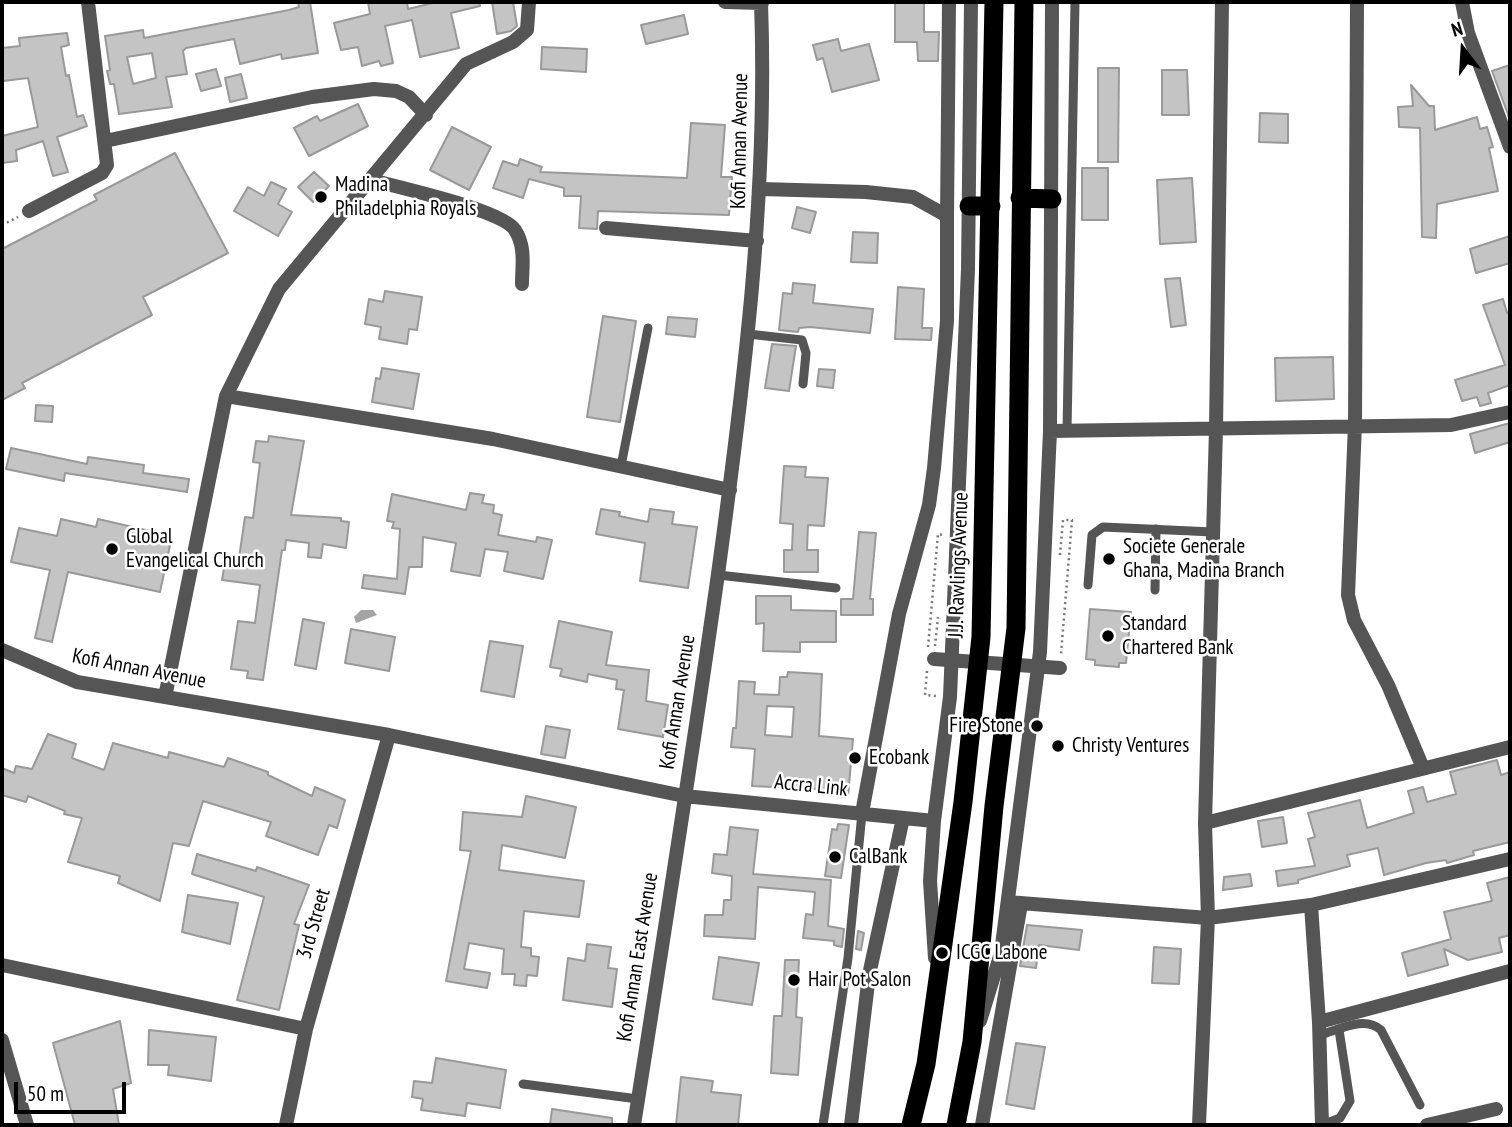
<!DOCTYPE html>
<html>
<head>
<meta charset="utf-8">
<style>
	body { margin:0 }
	#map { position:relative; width:1512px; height:1127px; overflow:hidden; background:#fff; font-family:"PT Sans Narrow",sans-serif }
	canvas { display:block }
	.frame { position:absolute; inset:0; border:4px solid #000; pointer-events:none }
	.north { position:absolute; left:1428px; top:14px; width:70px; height:70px; -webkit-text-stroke:5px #fff; paint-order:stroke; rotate:343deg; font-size:19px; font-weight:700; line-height:28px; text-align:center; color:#000 }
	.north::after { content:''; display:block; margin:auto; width:24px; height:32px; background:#000; clip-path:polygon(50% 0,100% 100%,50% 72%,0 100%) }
	.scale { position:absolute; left:14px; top:1082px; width:112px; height:32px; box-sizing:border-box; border:4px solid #000; border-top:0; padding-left:9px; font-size:21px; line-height:24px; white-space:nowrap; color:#000; -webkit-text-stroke:5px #fff; paint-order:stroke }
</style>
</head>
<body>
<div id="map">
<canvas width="1512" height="1127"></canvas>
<div class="frame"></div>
<div class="north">N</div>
<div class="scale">50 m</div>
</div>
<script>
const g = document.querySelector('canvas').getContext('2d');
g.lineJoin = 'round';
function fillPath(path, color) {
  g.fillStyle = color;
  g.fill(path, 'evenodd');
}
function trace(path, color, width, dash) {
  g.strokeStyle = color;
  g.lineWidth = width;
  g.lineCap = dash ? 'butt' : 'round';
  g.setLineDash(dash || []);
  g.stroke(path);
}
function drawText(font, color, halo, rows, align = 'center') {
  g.font = font + ' "PT Sans Narrow",sans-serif';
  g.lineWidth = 5;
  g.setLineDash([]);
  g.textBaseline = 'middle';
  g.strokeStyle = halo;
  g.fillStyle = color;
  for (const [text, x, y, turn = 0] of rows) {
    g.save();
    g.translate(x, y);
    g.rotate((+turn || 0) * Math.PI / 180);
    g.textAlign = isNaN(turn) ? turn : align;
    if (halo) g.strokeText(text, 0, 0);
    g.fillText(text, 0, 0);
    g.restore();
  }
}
fillPath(new Path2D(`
	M361,610H373L377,615L356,623L354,617Z`), '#a3a3a3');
const building = new Path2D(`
	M298,2H310L318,53L282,59L281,54L240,64L234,39L186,48L183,51L187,74L166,77L172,107L119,114L114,84H110L107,71L110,70L105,36L143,30L144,38L289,10L299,7ZM152,53L156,78L133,84L127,57Z
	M368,2H407L408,9L437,2H479L480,6L451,13L459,48L420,57L412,20L385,26L393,63L381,66L379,61L362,66L358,47L341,50L334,23L370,14Z
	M492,2H513L517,26L511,31L497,34Z
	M895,2H924V32H939L938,61H918L917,42H895Z
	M684,15L688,34L646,44L641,25Z
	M67,33L69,45L61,47L66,76L69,75L77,117L83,115L87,126L57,137L68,172L53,176L43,141L16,150L17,161L2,163V136L38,127L28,78L3,81L2,48L20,46L19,38Z
	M838,39L841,51L869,44L879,80L832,92L823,58L817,60L813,45Z
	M542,47L587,49L586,72L541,69Z
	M1510,65V120L1492,71Z
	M1098,68H1119L1118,162H1098Z
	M216,69L221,86L201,91L196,74Z
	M1162,70H1187L1189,115H1162Z
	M241,74L247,98L230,102L225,78Z
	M1411,85L1429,106H1434L1435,130L1477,117L1480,129L1487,127L1493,147L1489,148L1498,191L1437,204L1436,238L1422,237L1420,128L1399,127L1398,107L1413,106Z
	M358,104L368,126L309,156L294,128L317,116L320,121Z
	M1260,113L1288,114V143L1259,142Z
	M691,123L725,125L721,177H732L729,215L598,211L597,229L579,228L581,196H564V188L529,179L523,198L493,188L503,161L518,166L520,159L542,167L540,172L687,178Z
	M452,127L491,147L469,190L430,170Z
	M175,153L228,253L143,297L152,315L22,383L25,388L2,400V249L97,200L94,195Z
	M1082,168H1108V220H1082Z
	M314,172L329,186L313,202L298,187Z
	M1192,178L1196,242L1160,244L1157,180Z
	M271,182L286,189L278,204L292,212L278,236L234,211L248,187L264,196Z
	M797,207L816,212L810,233L792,228Z
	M853,232L878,233L877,263L851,262Z
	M1510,236V263L1476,273L1470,249Z
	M1180,278L1186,325L1171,327L1165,279Z
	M793,283L815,285L813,303L873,309L870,333L810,327L799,328L798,332L779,330L783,293L792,294Z
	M898,287L924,289L922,328H932L931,340L895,339Z
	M385,291L422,297L417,330L409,329L407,344L379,339L381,327L365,324L369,299L383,302Z
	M1503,299L1507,313L1510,312V385L1488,393L1491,403L1480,406L1477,397L1462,401L1455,380L1505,365L1483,305Z
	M603,316L636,321L620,422L587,417Z
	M668,317L697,319L695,337L666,334Z
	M772,344L796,346L789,391L765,388Z
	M1333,357L1334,399L1276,401L1275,358Z
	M382,368L419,374L413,409L372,402L376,378L380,379Z
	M819,369L835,370L833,388L817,386Z
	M36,405L53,406L52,422L35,421Z
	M1510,423V442L1475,453L1470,434Z
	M269,436L304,441L291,515L341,518V521L349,522L346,548L323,544L321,558L308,557L309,543L286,540L285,550H282L263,680L247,678L248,671L231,669L238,621L255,623L260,585L222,580L226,556L239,558L245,517L253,518L260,463L253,462L256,441L268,442Z
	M11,448L87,464L88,457L144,465L143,473L189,479L187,492L65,473L64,481L6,469Z
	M784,466L806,467L805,477L828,478L824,526L808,525L807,550H818V572H784V550H792L793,524L780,523Z
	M470,493L484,495L482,503L494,505L493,513L502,515L498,535L536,542L537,537L552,540L543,579L504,571L508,552L485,549L480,576L451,571L456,543L423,537L422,567H409L405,594L362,588L364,575L397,579L400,529L392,528L394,522L387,521L392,494L466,510Z
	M601,509L620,512L619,516L648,522L650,509L674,512L672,524L697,527L688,588L640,581L645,543L596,534Z
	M61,519L96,527L98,519L172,536L160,592L68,572L52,642L35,638L50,570L11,562L19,528L57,536Z
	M859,532L876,533L870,599H873V615H841V599H853Z
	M756,596H791V610L836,611V642H800V652L763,651L764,623L756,624Z
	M1090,609L1131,612L1126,663H1119V667L1095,665V660L1086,659Z
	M303,619L324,623L316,669L295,665Z
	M559,621L612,632L606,665L649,670L646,701L668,705L663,737L618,729L624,690L616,689L617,680L588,674L587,682L560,676L562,669L550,667Z
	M351,629L395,637L389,671L345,663Z
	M490,641L523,646L514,697L481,691Z
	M788,672L822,674L819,736L853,739L848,797L817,794L818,789L752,786L755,749L731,747L733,728H736L739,681L755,682L754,694L779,695L780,677H787ZM767,706L794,707L792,737L765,735Z
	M546,726L570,730L565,758L541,754Z
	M48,734L76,744L72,758L104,770L113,743L168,758L169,752L224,767L228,758L268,772V775L312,796L315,787L345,800L337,828L329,825L318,855L266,836L271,822L203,801L189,846L173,843L160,901L118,883L120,876L68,862L82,818L64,814L65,811L28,796L26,802L2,795V768L14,773L16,766L32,769Z
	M1497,760L1501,775L1510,772V842L1473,851L1474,855L1447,863L1446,860L1426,863L1384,875L1378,848L1347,855L1350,866L1298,880V883L1278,886L1276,871L1315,866L1308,839L1315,837L1308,813L1360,800L1367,828L1414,813L1408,791L1423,787L1427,802L1456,794L1450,772Z
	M526,796L576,807L565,858L502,845L499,870L584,881L579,917L524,911L521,947L531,948V956L539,957L537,976L527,975L526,986L514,985L515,974H502L504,949L469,943L464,969L490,973L487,988L446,981L471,851L460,850L463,812L522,817Z
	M1283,817L1287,843L1262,847L1258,821Z
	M838,824L849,825L841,878L825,876L832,829L837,830Z
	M730,827L758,830L753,874L831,880L828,926L844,929L842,947L834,945V941L803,938L806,914L813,915L815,892L758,887L755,939L704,936L705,915H723L724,900H731L732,876L712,873L714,854L727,855Z
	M197,854L256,871L257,867L309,885L294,924L299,925L279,1010L237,1000L264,897L192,874Z
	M1250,874L1252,886L1223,890L1224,877Z
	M1510,877V935L1499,938L1502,952L1468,960L1444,949L1448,965L1408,976L1402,953L1451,939L1444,912L1492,901L1487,883Z
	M188,895L238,903L230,944L182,932Z
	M1027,925L1082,930L1079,950L1039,945L1036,968L1020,966Z
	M858,931L864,933L861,950L856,949Z
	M587,944L611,947L608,968L617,969L612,1007L563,1000L568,958L585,961Z
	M1154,947L1181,949L1179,984L1152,983Z
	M719,957L759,963L752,1005L713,999Z
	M785,960H799L796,1017L802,1018L798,1075L771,1073L774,1016H782Z
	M120,1021L131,1083L113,1089L119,1125H75L53,1043Z
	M149,1030L216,1037L211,1081L168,1075L169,1065H148Z
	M1016,1043L1045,1047L1034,1109L1006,1104Z
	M436,1058L506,1070L500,1108L467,1103L465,1116L421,1110L423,1099L412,1097L414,1081L432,1083Z
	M681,1077L713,1081L711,1092L741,1095L738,1125H676Z
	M552,1109L612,1118V1125H550Z`);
fillPath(building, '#c4c4c4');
trace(building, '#999', 2);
trace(new Path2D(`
	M2,225L18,217
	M1060,555L1063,520H1072L1061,654
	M935,646L938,617
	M928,647L938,534L943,535
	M927,671L925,695L936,696`), '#777', 2.5, [2, 3.5]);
trace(new Path2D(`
	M748,334L802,340L806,353L803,384
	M1067,430L1075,2
	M621,466L648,328
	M718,575L836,588
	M1088,585L1092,535L1103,527L1213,532
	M1155,590L1156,529
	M1319,1035C1339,1030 1364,1015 1381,1030L1420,1105
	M523,1084L638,1099
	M823,1125L848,958L862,813
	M1322,1125L1340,1118L1350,1101L1339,1030`), '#555', 9);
trace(new Path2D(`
	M934,659L1060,668`), '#555', 14);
trace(new Path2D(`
	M725,2L762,3
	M1357,2L1355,424L1348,595L1354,620L1388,685L1423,768
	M1462,2L1468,33L1510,147
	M105,141L312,97L374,89L396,91L409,97L426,115
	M372,180C400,188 503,210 515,230C526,247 522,266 522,284
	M761,189L866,192L913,197L947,216V321L934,468L929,505L899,614L862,813
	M29,211L102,173L107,165L88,2
	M947,216L949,2
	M606,228L757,241
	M226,396L493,439L730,490
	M1050,431L1451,425L1510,412
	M2,650L77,682L389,735L684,796L934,821
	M165,697L226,396L279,289L466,64L513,42L527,30L529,2
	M1205,823L1510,747
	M1008,902L1208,918L1311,905L1510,859
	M1311,905L1319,1022L1322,1125
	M935,958L930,881L934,821L950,697L968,269L971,2
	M2,965L306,1029
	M980,1021L1001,953L1040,652L1050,431L1052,2
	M1319,1022L1510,971
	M2,1040L27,1125
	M286,1125L306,1029L389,735
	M634,1125C663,942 692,758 718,574C744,384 768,194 761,2
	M851,1125L869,975L903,818
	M982,1125L1021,904
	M1199,1125L1208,918L1205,823L1216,429L1222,2
	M1427,1125L1496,1109`), '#555', 14);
trace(new Path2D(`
	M1020,198L1052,199
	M969,206H991
	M911,1125L926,1064L963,802L981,637L994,2
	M956,1125L972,1042L994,806L1016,628L1024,2`), '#000', 19);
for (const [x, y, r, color] of [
	[321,197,7,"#000"],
	[112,549,7,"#000"],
	[1109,559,7,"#000"],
	[1108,636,7,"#000"],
	[1037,726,7,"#000"],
	[1058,746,7,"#000"],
	[855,758,7,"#000"],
	[835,857,7,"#000"],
	[942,953,7,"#000"],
	[794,980,7,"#000"]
]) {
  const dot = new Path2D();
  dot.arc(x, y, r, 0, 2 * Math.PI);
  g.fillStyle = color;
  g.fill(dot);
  trace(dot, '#fff', 2.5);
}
drawText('21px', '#000', '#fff', [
	["Kofi Annan Avenue",740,141,-89],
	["J.J. Rawlings Avenue",959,565,-88],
	["Kofi Annan Avenue",139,669,11],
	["Kofi Annan Avenue",678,702,-81],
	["Accra Link",811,786,6],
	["3rd Street",314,924,-74],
	["Kofi Annan East Avenue",638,957,-81]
]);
drawText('21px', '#000', '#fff', [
	["Madina",335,185],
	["Philadelphia Royals",335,209],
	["Global",126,537],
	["Evangelical Church",126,561],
	["Societe Generale",1123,547],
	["Ghana, Madina Branch",1123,571],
	["Standard",1122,624],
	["Chartered Bank",1122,648],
	["Fire Stone",1023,726,"right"],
	["Christy Ventures",1072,746],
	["Ecobank",869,758],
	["CalBank",849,857],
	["ICGC Labone",956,953],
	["Hair Pot Salon",808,980]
], 'left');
</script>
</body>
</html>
